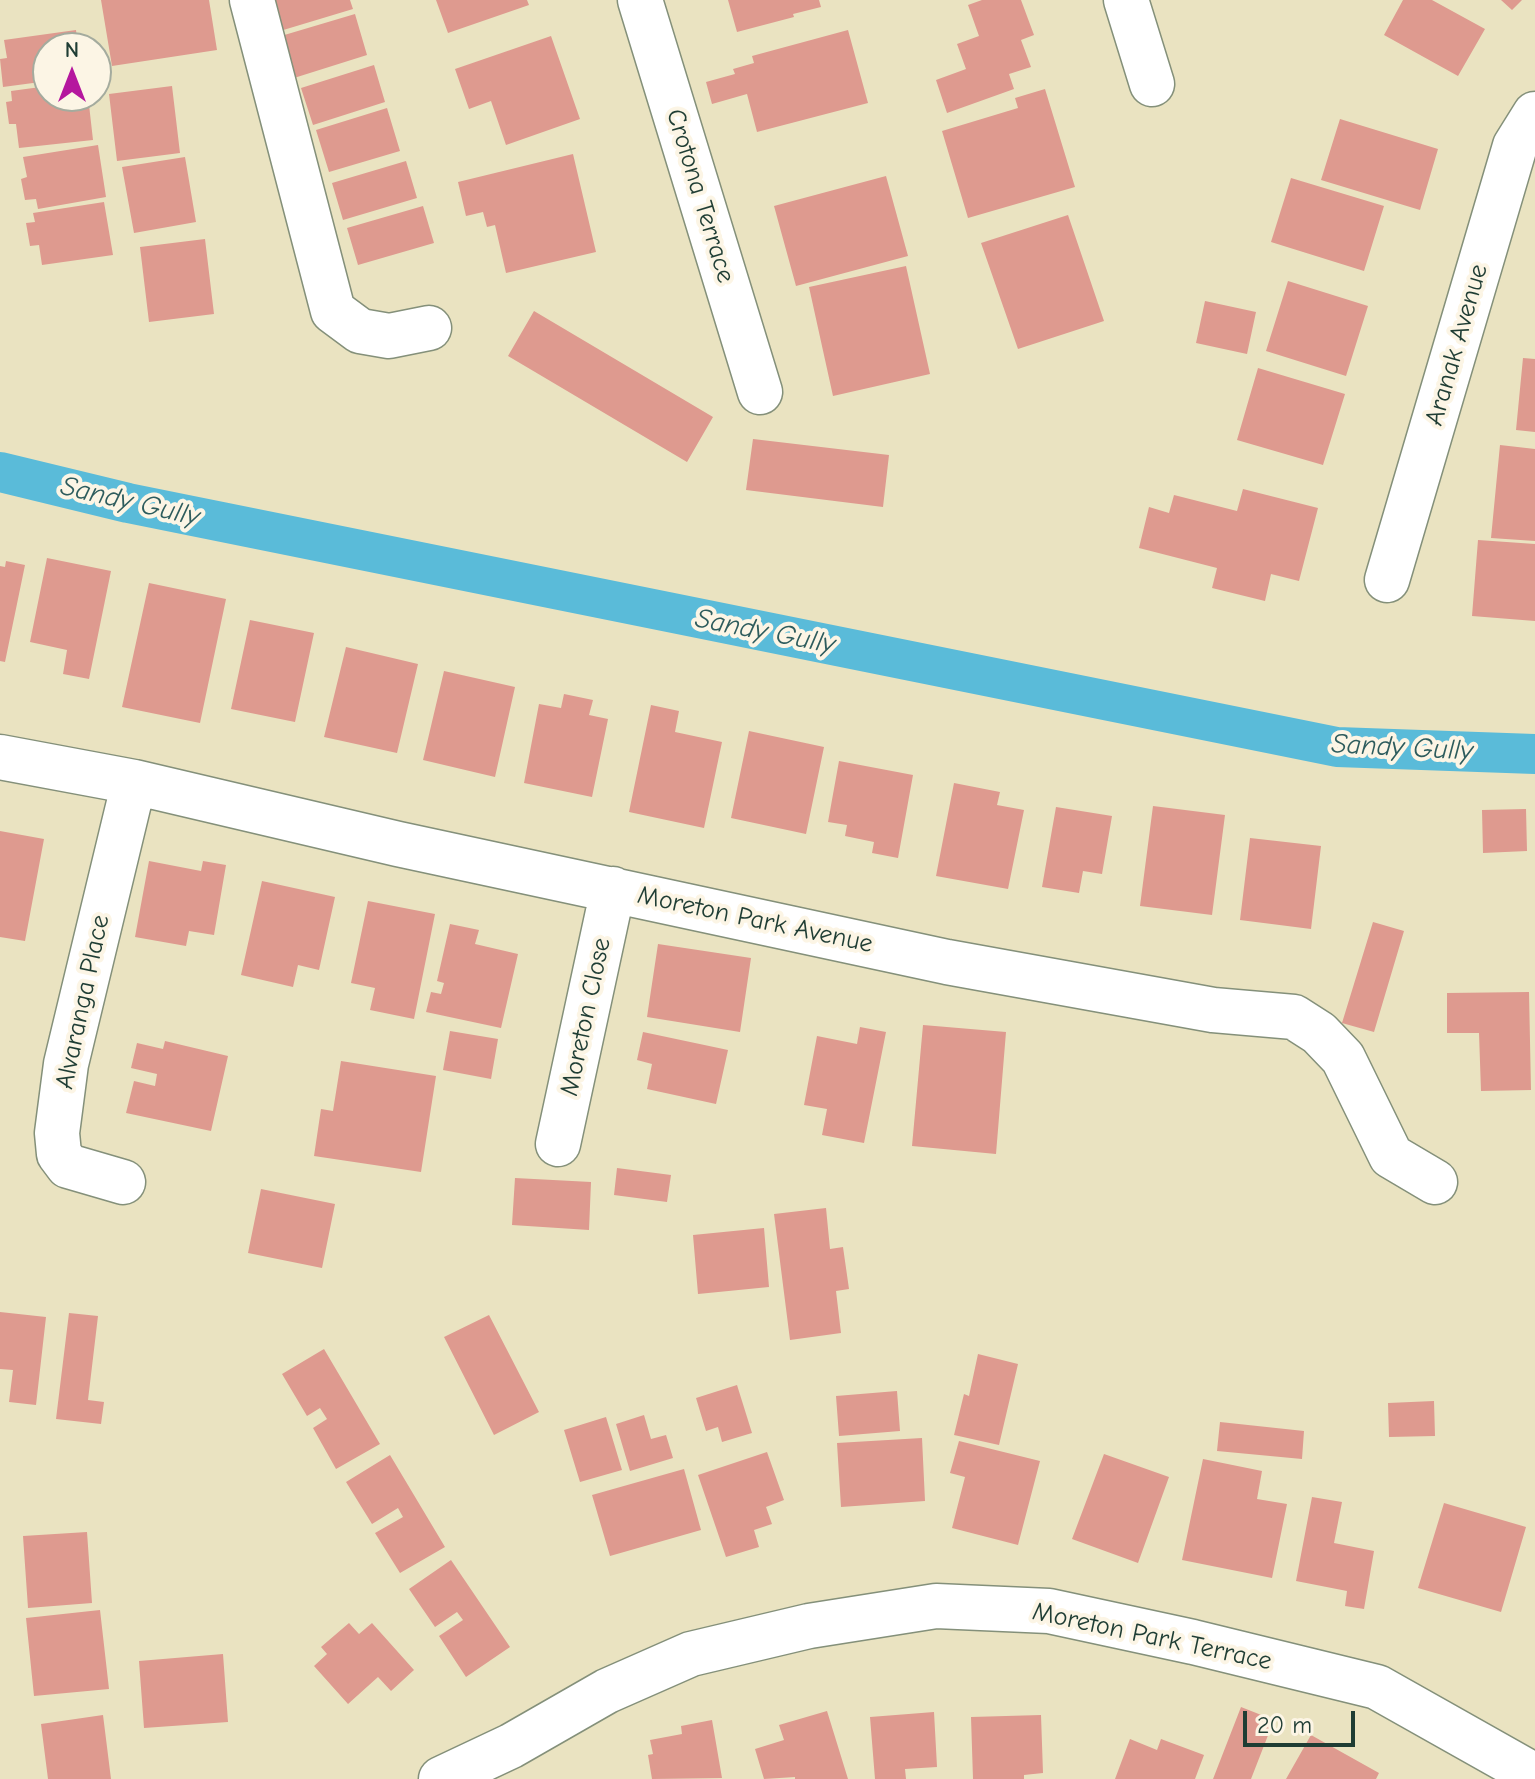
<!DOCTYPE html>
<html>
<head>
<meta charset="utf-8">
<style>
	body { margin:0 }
	#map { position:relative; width:1535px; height:1779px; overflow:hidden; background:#eae3c1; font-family:"Comic Neue",sans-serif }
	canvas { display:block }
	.north { position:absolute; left:32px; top:32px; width:80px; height:80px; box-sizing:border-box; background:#fcf5e5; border:2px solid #a4ab9e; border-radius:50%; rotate:0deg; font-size:22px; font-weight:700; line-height:32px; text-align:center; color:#1f3d34 }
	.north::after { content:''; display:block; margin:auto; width:28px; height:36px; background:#b5179e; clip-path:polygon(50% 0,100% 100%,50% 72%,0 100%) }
	.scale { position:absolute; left:1243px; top:1711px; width:112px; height:36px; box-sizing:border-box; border:4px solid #1f3d34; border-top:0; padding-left:10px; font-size:24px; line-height:28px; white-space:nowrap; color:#1f3d34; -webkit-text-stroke:6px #fcf5e5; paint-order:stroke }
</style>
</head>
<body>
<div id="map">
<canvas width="1535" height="1779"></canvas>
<div class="north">N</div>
<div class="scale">20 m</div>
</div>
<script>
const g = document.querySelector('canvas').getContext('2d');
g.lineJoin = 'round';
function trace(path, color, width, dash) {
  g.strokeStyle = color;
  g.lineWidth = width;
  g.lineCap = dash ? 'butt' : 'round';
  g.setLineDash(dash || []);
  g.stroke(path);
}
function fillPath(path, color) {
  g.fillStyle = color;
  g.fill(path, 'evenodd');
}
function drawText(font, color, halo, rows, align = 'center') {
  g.font = font + ' "Comic Neue",sans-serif';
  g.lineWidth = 8;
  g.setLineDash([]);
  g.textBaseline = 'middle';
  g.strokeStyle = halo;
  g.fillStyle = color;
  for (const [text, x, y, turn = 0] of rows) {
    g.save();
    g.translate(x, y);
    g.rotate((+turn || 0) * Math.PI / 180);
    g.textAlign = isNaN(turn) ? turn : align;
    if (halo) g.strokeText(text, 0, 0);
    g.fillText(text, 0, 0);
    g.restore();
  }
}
trace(new Path2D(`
	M0,472L128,503L1337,747L1535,754`), '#5abbd9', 40);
fillPath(new Path2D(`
	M101,0H209L217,50L112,66Z
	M270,0H350L353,9L280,31Z
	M436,0H527L529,5L448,33Z
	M728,0H819L821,7L793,14L794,17L737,32Z
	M982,0H1021L1034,35L1021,40L1031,67L1009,74L1014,89L947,113L936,80L966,69L957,44L979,36L968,5Z
	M1403,0H1432L1485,29L1458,76L1384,35Z
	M1501,0H1522L1512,10Z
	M355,14L367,55L294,78L281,36Z
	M76,30L78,48H48V81L3,87L0,59L7,58L4,40Z
	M848,30L868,103L757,132L747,94L712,104L706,82L735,74L733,69L754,63L752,56Z
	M551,36L580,119L506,145L491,101L469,109L455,69Z
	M374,65L385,102L313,125L301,88Z
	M48,86V96H88L93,140L19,148L16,124H9L6,102L12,101L11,91Z
	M172,86L180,153L117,161L109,94Z
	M1045,89L1075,187L968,218L942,131L1018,108L1015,98Z
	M387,108L400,151L329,172L316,130Z
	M1340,119L1438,149L1420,210L1321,180Z
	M98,145L106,197L38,209L36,199L25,200L21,179L27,177L23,157Z
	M573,154L596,252L506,273L495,225L487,227L483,212L466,216L458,182Z
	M185,157L196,222L134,233L122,167Z
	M406,161L417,198L343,220L332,183Z
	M886,176L908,256L796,286L774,206Z
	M1291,178L1384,206L1364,271L1271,242Z
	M104,202L113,255L42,265L39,245L30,246L26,223L35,222L33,213Z
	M423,206L434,243L358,265L347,228Z
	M1068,215L1104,321L1018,349L981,243Z
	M205,239L214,314L149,322L140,247Z
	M906,266L930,374L833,396L809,287Z
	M1288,281L1368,306L1346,376L1266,351Z
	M1205,301L1256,312L1247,354L1196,343Z
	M534,311L713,417L687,462L508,356Z
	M1523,358L1535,359V432L1516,430Z
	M1258,368L1345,394L1323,465L1237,440Z
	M753,439L889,455L883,507L746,490Z
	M1500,445L1535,449V541L1491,538Z
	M1243,489L1318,508L1299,581L1271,574L1265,601L1212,588L1217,568L1139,548L1149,507L1169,513L1174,495L1237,511Z
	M1478,540L1535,544V621L1472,616Z
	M47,558L111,571L89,679L63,674L67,650L30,642Z
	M6,561L25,565L5,662L0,661V566L5,567Z
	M149,583L226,599L200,723L122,707Z
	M250,620L314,633L295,722L231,709Z
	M346,647L418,664L397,753L324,737Z
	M444,671L515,687L495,777L423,760Z
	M564,694L593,700L589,715L608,719L592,797L524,783L539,704L561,708Z
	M651,705L679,711L675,732L722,742L704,828L629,812Z
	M749,731L824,747L806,834L731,818Z
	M839,761L913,775L898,858L872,853L874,842L845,836L847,825L828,822Z
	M954,783L1000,792L997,805L1024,810L1008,889L936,876Z
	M1153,806L1225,815L1212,915L1140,906Z
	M1056,807L1112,816L1102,874L1083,871L1079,893L1042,887Z
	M1526,809L1527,851L1483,853L1482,810Z
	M0,831L44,839L25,941L0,937Z
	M1250,838L1321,846L1311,929L1240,920Z
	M149,861L201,871L203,861L226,865L214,935L189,931L186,946L135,937Z
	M262,881L335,897L319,970L298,965L293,987L241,975Z
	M368,901L435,914L414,1019L370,1010L375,988L351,983Z
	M1373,922L1404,931L1374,1032L1342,1023Z
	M450,924L479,930L475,944L518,954L501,1028L426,1012L431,992L441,994L444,983L437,981Z
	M658,944L751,958L740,1032L647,1017Z
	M1529,992L1531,1090L1481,1091L1479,1033H1447V993Z
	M923,1025L1006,1032L996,1154L912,1146Z
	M860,1027L886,1032L864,1143L822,1135L827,1109L804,1105L817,1036L857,1044Z
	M450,1031L498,1039L491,1079L443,1070Z
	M643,1032L728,1050L716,1104L647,1089L652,1064L637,1060Z
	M165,1041L228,1056L211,1131L126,1113L134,1081L155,1086L157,1074L131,1068L137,1043L163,1049Z
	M341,1061L436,1076L421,1172L314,1156L321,1109L333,1111Z
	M617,1168L671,1175L667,1202L614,1195Z
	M515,1178L591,1182L589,1230L512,1225Z
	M261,1189L335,1204L322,1268L248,1253Z
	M826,1208L830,1249L843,1247L849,1289L836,1291L841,1333L790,1340L774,1214Z
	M764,1228L769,1287L698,1294L693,1235Z
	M0,1312L46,1317L36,1405L9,1402L13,1370L0,1369Z
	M69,1313L98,1316L88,1400L104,1402L101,1424L56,1419Z
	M489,1315L539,1412L494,1435L444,1337Z
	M324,1349L380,1444L336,1469L313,1428L327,1419L320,1408L307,1416L282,1374Z
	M978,1354L1018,1364L999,1445L954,1435L964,1394L969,1396Z
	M737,1385L752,1433L722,1442L718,1427L706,1431L696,1398Z
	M897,1391L900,1431L839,1436L836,1396Z
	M1434,1401L1435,1436L1389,1437L1388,1403Z
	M644,1415L651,1439L666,1435L673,1458L630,1471L616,1424Z
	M606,1417L622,1470L580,1482L564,1430Z
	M1220,1422L1304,1431L1302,1459L1217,1451Z
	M922,1438L925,1501L841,1507L837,1443Z
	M959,1441L1040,1461L1018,1545L952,1528L965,1477L950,1473Z
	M767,1452L784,1500L766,1507L772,1524L754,1530L759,1547L726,1557L698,1475Z
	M1104,1454L1169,1477L1138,1563L1072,1539Z
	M390,1455L445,1547L400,1573L375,1533L403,1517L398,1508L372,1524L346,1482Z
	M1203,1459L1262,1471L1257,1499L1287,1504L1272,1578L1182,1560Z
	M684,1469L701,1530L610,1556L592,1495Z
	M1312,1497L1342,1502L1334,1543L1374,1551L1364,1609L1345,1606L1347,1591L1296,1581Z
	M1444,1503L1526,1527L1501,1612L1418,1588Z
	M87,1532L92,1603L28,1608L23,1536Z
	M451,1560L510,1647L466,1677L439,1636L463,1620L457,1612L435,1627L409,1589Z
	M100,1610L109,1689L34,1696L26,1618Z
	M349,1623L359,1634L372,1623L414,1670L391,1691L378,1677L348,1704L314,1666L327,1654L321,1647Z
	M223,1654L228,1722L144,1728L139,1661Z
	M1241,1707L1274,1720L1251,1779H1213Z
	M827,1711L848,1779H795V1777L764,1779L755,1749L784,1740L779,1725Z
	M934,1712L937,1767L905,1769L906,1779H875L870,1717Z
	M103,1715L111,1779H48L41,1724Z
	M1041,1715L1043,1773L1024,1775V1779H973L971,1717Z
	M712,1720L722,1778L652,1779L648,1755L653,1754L650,1740L682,1734L681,1726Z
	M1311,1735L1379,1773L1376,1779H1286Z
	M1130,1739L1157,1750L1161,1739L1204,1755L1195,1779H1115Z`), '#de9a8f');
const minor = new Path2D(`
	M252,0L333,311L360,331L389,336L429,328
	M640,0L760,392
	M1126,0L1152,84
	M1387,580L1515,146L1535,114
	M0,757L134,782L398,844L947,962L1213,1010L1294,1017L1319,1033L1343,1058L1391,1156L1435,1182
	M558,1144L613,889
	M123,1182L68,1166L59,1154L57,1133L66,1064L134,782
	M441,1779L511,1746L607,1691L691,1654L809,1626L936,1606L1049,1611L1193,1642L1377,1687L1535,1776`);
trace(minor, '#84907a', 47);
trace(minor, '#fff', 44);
drawText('26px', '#1f3d34', '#fcf5e5', [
	["Crotona Terrace",700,196,73],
	["Aranak Avenue",1457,345,-74],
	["Moreton Park Avenue",755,920,12],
	["Alvaranga Place",83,1002,-78],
	["Moreton Close",586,1017,-78],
	["Moreton Park Terrace",1152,1637,12]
]);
drawText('italic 28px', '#2e5c5d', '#fcf5e5', [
	["Sandy Gully",130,502,13],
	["Sandy Gully",765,632,11],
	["Sandy Gully",1402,748,3]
]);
</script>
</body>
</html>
